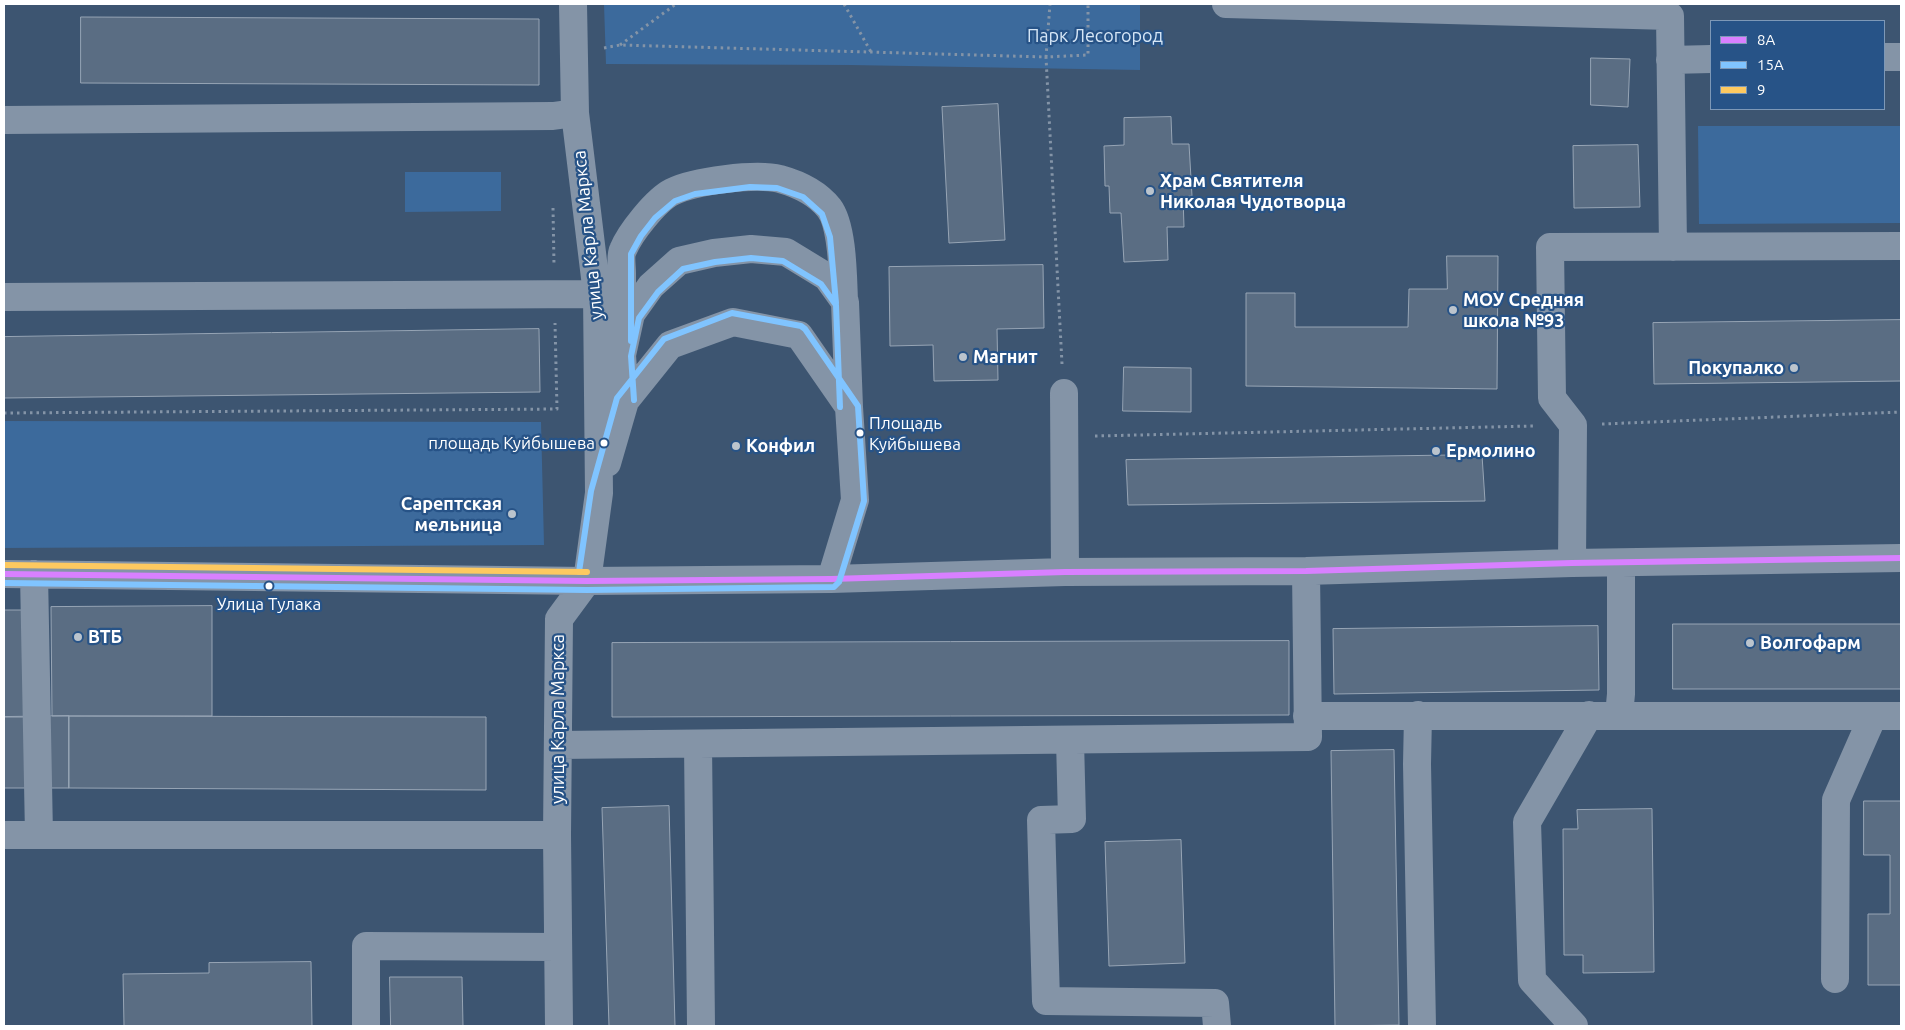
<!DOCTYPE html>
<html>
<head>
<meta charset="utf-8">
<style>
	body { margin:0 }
	#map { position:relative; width:1905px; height:1030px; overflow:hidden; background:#3d5571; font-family:Ubuntu,sans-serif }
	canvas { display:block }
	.frame { position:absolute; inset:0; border:5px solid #fff; pointer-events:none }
	.legend { position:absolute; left:1710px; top:20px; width:175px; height:90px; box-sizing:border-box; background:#275387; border:1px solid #7d98b7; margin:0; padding:6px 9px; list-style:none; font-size:15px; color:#fff }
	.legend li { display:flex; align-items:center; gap:10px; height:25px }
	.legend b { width:25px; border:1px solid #7d98b7 }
</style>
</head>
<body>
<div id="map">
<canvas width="1905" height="1030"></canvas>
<div class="frame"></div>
<ul class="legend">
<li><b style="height:6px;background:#d880ff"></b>8А</li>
<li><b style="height:6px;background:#80c4ff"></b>15А</li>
<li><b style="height:6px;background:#fdc960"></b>9</li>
</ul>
</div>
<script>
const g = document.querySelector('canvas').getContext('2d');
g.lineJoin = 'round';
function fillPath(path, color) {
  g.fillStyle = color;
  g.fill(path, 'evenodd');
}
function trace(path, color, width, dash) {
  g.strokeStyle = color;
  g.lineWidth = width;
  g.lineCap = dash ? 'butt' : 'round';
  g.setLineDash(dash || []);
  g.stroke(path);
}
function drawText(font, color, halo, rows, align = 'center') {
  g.font = font + ' Ubuntu,sans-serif';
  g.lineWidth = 4.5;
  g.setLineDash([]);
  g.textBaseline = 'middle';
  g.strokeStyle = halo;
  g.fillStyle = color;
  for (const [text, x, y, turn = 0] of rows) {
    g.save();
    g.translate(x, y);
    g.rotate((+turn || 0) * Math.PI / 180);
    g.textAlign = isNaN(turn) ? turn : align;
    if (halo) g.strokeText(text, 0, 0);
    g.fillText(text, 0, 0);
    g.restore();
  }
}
fillPath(new Path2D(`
	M604,4H1140V70L850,65L606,64Z
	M1698,126H1901V223L1699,224Z
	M405,172H501V211L405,212Z
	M4,421L541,422L544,545L4,548Z`), '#3c6a9c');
const building = new Path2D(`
	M81,17L539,19V85L81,83Z
	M1591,58L1630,59L1628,107L1591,105Z
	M998,104L1005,240L949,243L942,107Z
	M1171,117L1172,144H1189L1192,196L1183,197L1184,227H1167L1168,260L1124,262L1121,213H1110L1109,186H1105L1104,146L1124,145V118Z
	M1638,145L1640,207L1574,208L1573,146Z
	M1447,256H1498L1497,389L1246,386V293H1295V327H1408L1409,289H1447Z
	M1043,265L1044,328L997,329L998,380L934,381L933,345L890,346L889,267Z
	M1901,320V381L1654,384L1653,323Z
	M539,329L540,392L4,398V337Z
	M1124,367L1191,368V412L1123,411Z
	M1482,455L1485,501L1128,505L1126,460Z
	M212,606V716H52L51,607Z
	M4,610H27L28,717H4Z
	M1673,624H1901V689H1673Z
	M1598,626L1599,690L1334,694L1333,629Z
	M1289,641V715L612,717V643Z
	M69,716L486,717V790L69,788Z
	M69,716V788H4V717Z
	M1394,750L1399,1025L1335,1026L1331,751Z
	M1864,801H1901V985H1868V914H1890V855H1864Z
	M669,806L675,1026H609L602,808Z
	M1652,809L1654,972L1583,973V955H1564L1563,829H1578L1577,810Z
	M1181,840L1185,963L1109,966L1105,842Z
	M311,962L312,1026H124L123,974L209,973V963Z
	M390,977H462L463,1026H391Z`);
fillPath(building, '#5a6d83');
trace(building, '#97a5b5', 1);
trace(new Path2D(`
	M844,4L871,52
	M620,45L676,4
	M604,48L620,45L1046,57L1050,4
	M553,208L554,265
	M1062,364L1046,57L1088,55V4
	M4,413L557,409L555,323
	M1602,424L1901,412
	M1095,436L1533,426`), '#8494a7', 3, [2.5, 4]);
trace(new Path2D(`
	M1226,4L1670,16L1673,247
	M1884,57H1901
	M1670,60L1711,59
	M4,120L553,116L575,113
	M4,297L597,294
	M622,330C622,311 622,292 622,273C622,266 620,256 623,250C630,233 656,200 672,192C694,181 756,173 780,179C798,184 817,193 829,208C843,226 843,278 844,301
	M1064,393L1065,572
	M625,401L622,355L631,314L651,286L679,261L714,253L751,249L786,252L827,277L845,302L849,407
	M607,463L625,401L670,345L733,322L799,335L849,407L855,500L831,579
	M1572,563L1573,425L1552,398L1550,247L1901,246
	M4,574L587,581L831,579L1065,572L1306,571L1572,563L1901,558
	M34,574L39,835
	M1418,715L1417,764L1422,1026
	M1619,715L1621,694V563
	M1307,716H1901
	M1070,740L1072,819L1041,820L1046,1001L1215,1003L1217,1026
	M698,744L701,1026
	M558,745L1308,737L1306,571
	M4,835H557
	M1835,979L1836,800L1873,716
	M366,1026V946L558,947
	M559,1026L557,835L559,619L587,581L599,493L597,294L575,113L573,4
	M1574,1026L1532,980L1527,822L1589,715`), '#8494a7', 28);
trace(new Path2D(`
	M4,574L587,581L831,579L1065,572L1306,571L1572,563L1901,558`), '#d880ff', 6);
trace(new Path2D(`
	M631,341V254L641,236L655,218L675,201L695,194L750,187L777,188L803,197L822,214L830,237L836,303
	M634,400L631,356L639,318L658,292L683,269L715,262L751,258L783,261L821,284L836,305L840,407
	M4,583L587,590L834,587L839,582L864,501L858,406L805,329L801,326L732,313L664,339L617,398L591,491L579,572`), '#80c4ff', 6);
trace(new Path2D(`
	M4,565L587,572`), '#fdc960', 6);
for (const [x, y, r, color] of [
	[1150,191,5,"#bbc4cd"],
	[1453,310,5,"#bbc4cd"],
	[963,357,5,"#bbc4cd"],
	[1794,368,5,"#bbc4cd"],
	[860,433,4.5,"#fff"],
	[604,443,4.5,"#fff"],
	[736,446,5,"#bbc4cd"],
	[1436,451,5,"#bbc4cd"],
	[512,514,5,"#bbc4cd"],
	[269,586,4.5,"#fff"],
	[78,637,5,"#bbc4cd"],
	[1750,643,5,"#bbc4cd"]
]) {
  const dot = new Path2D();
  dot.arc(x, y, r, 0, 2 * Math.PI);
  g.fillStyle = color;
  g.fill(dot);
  trace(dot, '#275387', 2);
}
drawText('17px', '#fff', '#275387', [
	["Площадь",869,423],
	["Куйбышева",869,444],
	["площадь Куйбышева",595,443,"right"],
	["Улица Тулака",269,604,"center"]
], 'left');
drawText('18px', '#d6e6f6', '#275387', [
	["Парк Лесогород",1095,36]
]);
drawText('bold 18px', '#fff', '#275387', [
	["Храм Святителя",1160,181],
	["Николая Чудотворца",1160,202],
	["МОУ Средняя",1463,300],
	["школа №93",1463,321],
	["Магнит",973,357],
	["Покупалко",1784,368,"right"],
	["Конфил",746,446],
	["Ермолино",1446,451],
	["Сарептская",502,504,"right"],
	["мельница",502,525,"right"],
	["ВТБ",88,637],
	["Волгофарм",1760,643]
], 'left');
drawText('18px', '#fff', '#275387', [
	["улица Карла Маркса",588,235,-96],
	["улица Карла Маркса",558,719,-90]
]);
</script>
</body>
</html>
